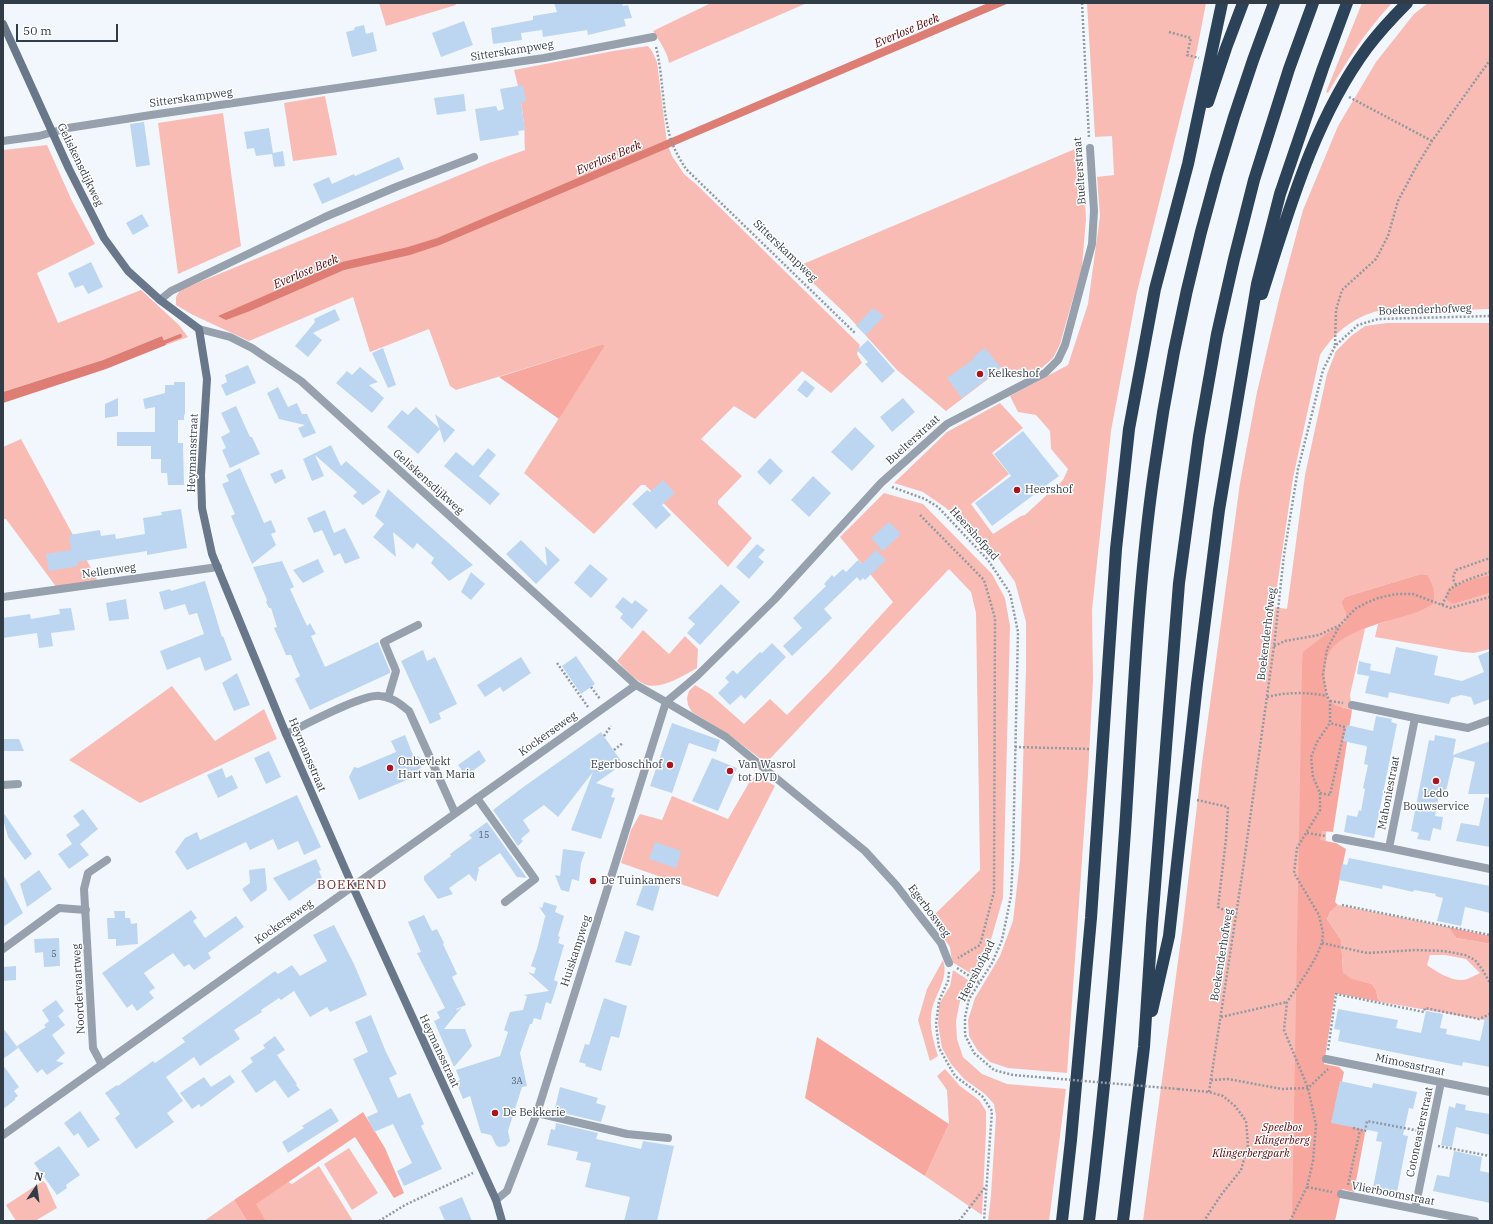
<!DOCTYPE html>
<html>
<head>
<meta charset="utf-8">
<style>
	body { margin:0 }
	#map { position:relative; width:1493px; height:1224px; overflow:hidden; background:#f2f7fd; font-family:"IBM Plex Serif",serif }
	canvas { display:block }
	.frame { position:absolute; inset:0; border:4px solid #313c47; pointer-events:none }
	.north { position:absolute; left:16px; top:1168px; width:40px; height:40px; -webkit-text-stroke:3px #fff; paint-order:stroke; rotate:13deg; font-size:11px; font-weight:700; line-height:16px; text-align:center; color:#313c47 }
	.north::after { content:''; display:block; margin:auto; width:14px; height:18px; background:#313c47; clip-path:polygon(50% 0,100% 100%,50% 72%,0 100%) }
	.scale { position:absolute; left:16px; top:24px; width:102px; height:18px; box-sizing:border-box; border:2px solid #313c47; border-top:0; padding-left:5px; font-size:12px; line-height:14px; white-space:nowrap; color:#313c47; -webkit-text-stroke:3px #fff; paint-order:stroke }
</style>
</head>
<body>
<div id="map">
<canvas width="1493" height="1224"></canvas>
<div class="frame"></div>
<div class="north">N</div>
<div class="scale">50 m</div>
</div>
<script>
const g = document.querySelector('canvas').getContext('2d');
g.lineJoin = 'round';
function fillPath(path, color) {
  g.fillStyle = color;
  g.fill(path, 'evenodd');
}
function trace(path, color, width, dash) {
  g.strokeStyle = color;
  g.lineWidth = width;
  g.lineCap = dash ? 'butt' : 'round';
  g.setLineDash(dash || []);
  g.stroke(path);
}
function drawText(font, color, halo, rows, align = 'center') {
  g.font = font + ' "IBM Plex Serif",serif';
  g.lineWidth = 3;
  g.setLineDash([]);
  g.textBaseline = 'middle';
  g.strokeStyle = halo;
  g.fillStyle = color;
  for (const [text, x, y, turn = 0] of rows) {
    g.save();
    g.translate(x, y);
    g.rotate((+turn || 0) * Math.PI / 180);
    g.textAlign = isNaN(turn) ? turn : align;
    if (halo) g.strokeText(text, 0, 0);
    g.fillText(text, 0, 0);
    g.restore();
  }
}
fillPath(new Path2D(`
	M379,3H455L456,5L386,26Z
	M711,3H807L669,63C667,51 659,41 653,31Z
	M1087,3H1206L1197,50L1137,292L1111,431L1092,610L1093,680L1088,775L1067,1073L1008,1068L990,1062L978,1051L969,1036L968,1020L975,998L1000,956L1013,921L1020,860L1026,670V622L1015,582L991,548L946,508L923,492L894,483L947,432L1000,403L1023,428L992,453L1009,474L971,504L993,534L1021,516L1025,515L1063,480L1068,469L1051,449L1050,431L1036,415L1018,412L1010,396L1068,365L1088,304L1100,216L1097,177L1114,175L1112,136L1095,137Z
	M1362,3H1392C1365,32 1348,59 1328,93L1326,92Z
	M1428,3H1490V309C1459,310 1429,311 1398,312C1391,312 1381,310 1374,312C1351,319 1333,334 1320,355L1293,478L1274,607L1287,609L1305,475L1327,374L1336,351L1351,336L1365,326L1387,323H1490V575L1454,586V604L1490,593V649L1474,653L1462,652L1375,637L1378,624L1390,620L1427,575L1421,574L1345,597L1341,602L1357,631L1365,629L1350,695L1352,710L1342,707L1328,773L1313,1221H1143L1183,924L1202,763L1240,483L1257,392L1280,295L1303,210L1338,126L1376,62L1414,14Z
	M648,46L652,51L657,62L667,143L672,156L684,174L696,184L860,345L857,354L862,363L831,393L802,371L755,419L734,406L701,439L742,476L718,501V504L752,538L728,567L645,485H641L594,534L524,473L605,346L603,344L456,390L450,386L429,329L370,352L353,297L249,341L193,315L176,305V297L180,290L489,163L525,150C524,141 525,133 524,124C522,106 519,88 514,70L613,51Z
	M325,96L337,155L293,161L284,103Z
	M223,113L241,246L178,274L158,123Z
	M47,145L72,201L95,244L37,273L58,323L141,290L179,325L188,337L166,345L162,336L103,360L3,392V150Z
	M1082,146L1086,219L1082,267L1060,344L1053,358L1037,372L1020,379L1005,366L946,411L897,370L848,316L796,267Z
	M21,439L99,583L57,588L6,519H3V447Z
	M884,493L923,504L992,574L1005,598L1010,626L1003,898L990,943L975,976L952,962L950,947L930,919L980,870L976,613L971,592L949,569L766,763L728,734L692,712L688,705L687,698L689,691L695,685L710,694L744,724L770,699L787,715L831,670L893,602L840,537Z
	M643,630L669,654L685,636L698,649L697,668C683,676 659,691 644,684C634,679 625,669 617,661Z
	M172,686L215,741L264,709L277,739L140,803L69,760Z
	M757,775L775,786L718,897L621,863L631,830L640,814L662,820L672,796L728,819L750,781Z
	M1338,905L1448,927L1456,938L1475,941L1490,944V1021L1381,1002L1378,999L1376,990L1372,984L1349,978L1343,972L1341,940L1327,919L1330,912ZM1430,955H1445L1466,959L1480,973C1475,975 1468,980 1462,980C1449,980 1437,972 1427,965Z
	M943,960C950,980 932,997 931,1016C930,1030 934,1043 938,1056L930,1061L918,1020L927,989Z
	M953,970L971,982L960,1001L956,1021L957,1039L963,1057L982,1074L1007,1084L1066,1089L1049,1221H988L991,1195L996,1116L994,1104L985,1094L964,1079L951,1064L942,1048L938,1024L939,1004L950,986Z
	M945,1069L960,1086L979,1100L986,1111V1132L982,1215L925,1176L949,1124L947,1090L937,1076Z
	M349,1148L378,1193L352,1210L324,1164Z
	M319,1166L353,1221H266L255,1204L288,1182L292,1184Z
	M43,1181L46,1184L57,1208L35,1221H16L6,1205Z
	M234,1200L247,1221H204Z`), '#f9bcb4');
fillPath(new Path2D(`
	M603,344L605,346L559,419L499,377Z
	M1421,574L1427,575C1433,584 1436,592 1433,604C1429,606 1424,609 1420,611C1396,620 1338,630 1328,655C1322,669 1325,685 1327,700L1337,706L1352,710L1333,832L1322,831L1320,840L1336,843L1346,849L1335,902L1338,905L1330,912L1327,919L1341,940L1343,972L1350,978L1372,984L1376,990L1378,999L1381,1002L1335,993L1324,1064L1339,1067L1344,1072L1334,1119L1362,1126L1365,1133L1354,1192L1342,1189L1335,1221H1292L1302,666L1303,652L1326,634L1346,622V613L1341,602L1345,597Z
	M1490,575V593L1454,604C1450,602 1446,601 1446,596C1445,584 1481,578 1490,575Z
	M1448,927L1490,936V944L1475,941L1456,938Z
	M817,1037L949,1124L925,1176L805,1098Z
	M363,1112L385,1148L404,1193L394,1198L355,1137L256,1204L266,1221H247L234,1200Z`), '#f8a79e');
fillPath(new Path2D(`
	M988,3H1009L440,245L410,255L344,270L250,311L226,320L218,316L342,262L408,247L437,238Z
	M162,336L166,345L106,369L3,403V392L103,360Z`), '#de7d74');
trace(new Path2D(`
	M160,344L180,336`), '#de7d74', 4);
fillPath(new Path2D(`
	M554,3H622L623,6L628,5L632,18L624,19L626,26L588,35L587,30L543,37L542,30L521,33L522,40L493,44L491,28L533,20V16L557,12Z
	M464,21L473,45L441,57L432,33Z
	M364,25L366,34L373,32L377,51L352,57L346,32L354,30L355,27Z
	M523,85L526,102H521L525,130L518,131L519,135L480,141L475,109L496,106L498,111L504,109L500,89Z
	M464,94L466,111L437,115L434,98Z
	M144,122L150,165L136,167L130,124Z
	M269,128L273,153L283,151L285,166L274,167L272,154L256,156L254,148L247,149L244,132Z
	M399,157L404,169L322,204L313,184L329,177L332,184L354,174L355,176Z
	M142,214L149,226L133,235L126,223Z
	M91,262L103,287L88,294L83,285L75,288L68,273Z
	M873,308L884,316L866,335L856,326Z
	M335,309L340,320L313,333L322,340L308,357L295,346L315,322L314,319Z
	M868,340L895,371L882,383L865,364L868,362L857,350Z
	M383,348L396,385L388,388L372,353Z
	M985,348L1001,368L962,398L947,378L974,359L973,357Z
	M248,365L256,383L226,396L221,385L227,382L225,375Z
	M360,367L378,382L369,385L384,398L372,413L336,383L347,371L352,375Z
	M805,380L815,388L807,398L797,390Z
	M174,382H185V414L184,415V420H178V443H183L184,485H168L167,473H161V459H151V446H117V432H155V407L145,409L143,399L165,393V385H174Z
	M278,387L288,407L297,403L302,414H307L316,433L303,438L298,428L305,425L279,419L267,393Z
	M118,398V416L105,418V404Z
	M903,398L915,412L892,432L880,417Z
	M236,406L250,437H252L260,454L230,468L222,450L226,448L221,437L230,432L221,413Z
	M416,407L440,429L418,454L387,427L402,410L408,415Z
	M435,414L455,430L444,443Z
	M855,427L875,446L852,471L831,452Z
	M1023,431L1059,476L992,526L975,503L1011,476L994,454Z
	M331,445L341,466L346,461L381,492L363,505L353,496L357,492L315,455L324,476L312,481L303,459Z
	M488,448L496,455L479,476L500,494L490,505L444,466L456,452L473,466Z
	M770,458L783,471L770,485L757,472Z
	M240,468L264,523L271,520L276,532L271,534L276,545L252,564L231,516L235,514L222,484L229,481L226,475Z
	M282,469L286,478L275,484L270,474Z
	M813,476L831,493L809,517L791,500Z
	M663,480L675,493L662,505L671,515L656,529L632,504L647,490L650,492Z
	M388,489L435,531L473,565L449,581L431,563L434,558L417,543L413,549L393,532L396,557L373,537L384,524L375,516Z
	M181,509L187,548L147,555V551L77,562L78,566L49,571L46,554L71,550L69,535L100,530L101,536L115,534L116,539L145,534L143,518L162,515L161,512Z
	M325,510L334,533L345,528L360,558L345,564L340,553L334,556L322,530L314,533L307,518Z
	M889,522L901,534L883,551L871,538Z
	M521,540L547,566L545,546L560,560L536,584L506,554Z
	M757,544L765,550L758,557L764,562L749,579L736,567Z
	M876,550L886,560L865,580L863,578L860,581L857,577L824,609L832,618L792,656L783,646L802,628L793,618L826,586L824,584L832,575L834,577L843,569L846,572L858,560L862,564Z
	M318,559L324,572L303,583L293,570Z
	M282,561L294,587L290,589L307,626L310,623L316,634L311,636L325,667L378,642L390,671V673L310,710L295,679L300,676L291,655H286L280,641L274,628L277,627L271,608H269L266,602L267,600L253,567Z
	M590,564L608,579L591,598L574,583Z
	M471,572L485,584L471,600L461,592Z
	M205,581L222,637L223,636L232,660L205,671L200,657L167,670L160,651L204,634L197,613L189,615L185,604L164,610L159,592L170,589L171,591Z
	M721,584L740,602L700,645L687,633L695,624L688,618Z
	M623,597L632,604L635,600L648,610L632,629L620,618L623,614L615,607Z
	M126,599L129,619L109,621L106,603Z
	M71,608L75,630L51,633L53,646L39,648L37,633L3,638V618L30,614L31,619L60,614L59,609Z
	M772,643L786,657L745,699L741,695L730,705L718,693L729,682L725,678L733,670L737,674L760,652L762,653Z
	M1396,647L1438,656L1434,675L1462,681L1484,672L1478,656L1490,651V699L1474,705L1471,697L1461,695L1451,698L1449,704L1389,692L1388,698L1365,693L1369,676L1357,674L1359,661L1371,664L1370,670L1390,674Z
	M423,650L427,661L435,657L457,704L439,713L441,719L430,724L401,661Z
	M576,656L595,684L581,694L562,666Z
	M521,657L531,673L503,692L500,687L485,697L477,685Z
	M237,673L250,705L234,711L222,683Z
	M1376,716L1392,719L1391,722L1397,724L1374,838L1344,832L1347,815L1357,817L1359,810L1361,811L1365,789L1363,788L1368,765L1364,764L1367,747L1366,746L1343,741L1347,725L1373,731Z
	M672,723L720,740L716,752L689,743L672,793L650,786Z
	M601,732L623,764L596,783L614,789L611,797L615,798L601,839L571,830L593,772L558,817L544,805L523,820L530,831L521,839L523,841L518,846L493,810L522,788Z
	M405,735L413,755L419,757L422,760L423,764L419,770L421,774L359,800L349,777L354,767L358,768L396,752L391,741Z
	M1435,735L1456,739L1453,755L1490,741V794H1468L1475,762L1454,757L1446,791L1440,790L1435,816L1443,817L1441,830L1433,828L1430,841L1417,839L1419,833L1411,831L1429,740L1434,741Z
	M3,739H19L24,751H3Z
	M479,750L486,761L466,776L458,765Z
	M269,751L281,777L266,784L254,758Z
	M712,758L737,768L718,811L692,801Z
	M222,768L226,778L232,775L238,788L218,798L207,775Z
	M297,795L321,847L304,855L298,841L278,850L273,839L250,850L246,842L187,870L175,852L185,838L197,832L200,840Z
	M1485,797L1490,798V847L1456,841L1461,823L1479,826Z
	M83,809L98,829L80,844L89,855L69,869L58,854L72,844L66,835L80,825L73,816Z
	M3,812L32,854L25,860L8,837L3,819Z
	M487,822L527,878L517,877L500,853L478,868L479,869L476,882L469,874L449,888L453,894L438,899L424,880V876L451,856L450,854L472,838L469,835Z
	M655,842L681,851L676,868L649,859Z
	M563,849L585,852L581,863L579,881L572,879L569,892L561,890L555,875L560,876Z
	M1349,858L1490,886V913L1465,907L1461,926L1437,921L1443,898L1435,896L1436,894L1414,890L1413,892L1383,885L1382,889L1339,880L1342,864L1347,865Z
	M316,859L321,870L319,871L322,878L289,901L273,878Z
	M265,868L267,890L251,902L242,889L250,883L249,870Z
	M39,870L52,889L27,907L20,884Z
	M3,874L23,913L3,927Z
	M645,880L660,886L653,911L636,905Z
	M544,902L557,906L555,912L564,916L558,936L560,937L558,943L564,945L554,980L558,982L551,1004L546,1002L541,1020L534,1018L532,1024H530L520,1053L527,1086L522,1087L508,1131L510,1141L506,1146L499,1147L496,1145L491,1135L481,1133L470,1096L463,1099L456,1082L460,1080L456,1070L500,1056L508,1032L504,1030L510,1012L523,1010L527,996L523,995L549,991L528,972L534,974L536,968L531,966L537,949L545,917H546L539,907L542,908Z
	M191,910L197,918L193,921L205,938L236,916L244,927L208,953L211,958L194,970L189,964L184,967L173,953L144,973L155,988L149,992L154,998L137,1011L132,1004L127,1008L102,973Z
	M114,911H125V918H130L131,924L137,923L138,944L116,946V939H108L107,918H115Z
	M424,915L432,931L437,929L444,943L443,944L457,974L452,977L466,1005L456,1009L457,1010L462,1007L444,1029H465L472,1046L454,1067L434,1021L440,1018L437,1012L445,1008L417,953L421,952L408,922Z
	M334,925L354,964L367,995L330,1012L327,1007L310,1017L294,991L281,1000L279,998L261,1010L262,1012L234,1030L240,1039L219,1053L200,1066L194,1057L166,1077L183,1101L167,1113L174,1122L136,1149L115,1118L120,1114L105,1093L117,1085L118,1086L153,1061L155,1063L185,1042L182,1038L275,971L278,974L292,965L300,976L327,961L313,935Z
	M625,931L640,936L631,966L615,962Z
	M59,938L60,966L44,967L43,952L35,953L34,939Z
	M16,966V980L3,981V967Z
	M604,998L627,1006L619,1038L611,1036L601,1071L585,1066L586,1064L579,1062L585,1044L589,1045Z
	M56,1000L64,1011L58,1016L65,1025L52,1035L65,1053L56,1061L64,1063L47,1075L42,1069L37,1073L17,1046L46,1027L44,1025L49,1021L42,1010Z
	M1338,1009L1398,1020L1396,1028L1421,1033L1426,1011L1443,1014L1440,1028L1447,1029L1446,1034L1480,1041L1485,1018L1490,1019V1067L1463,1062L1462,1066L1338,1041L1340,1030L1334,1029Z
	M371,1015L386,1052L397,1074L389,1078L398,1098L410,1093L424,1124L421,1126L442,1169L404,1186L397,1171L412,1163L393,1124L374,1132L367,1117L378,1112L353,1059L368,1052L355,1022Z
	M3,1028L18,1048L3,1059Z
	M275,1036L285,1050L277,1055L297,1084L296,1085L300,1090L288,1098L275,1080L256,1093L241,1071L253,1062L250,1058L265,1048L263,1045Z
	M3,1065L19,1087L14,1091L18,1096L15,1098V1100L3,1109Z
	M230,1075L235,1082L201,1107L199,1104L192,1109L180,1093L204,1077L211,1087Z
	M1340,1081L1372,1088L1373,1083L1417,1092L1413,1109L1409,1108L1403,1135L1408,1136L1397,1192L1390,1191L1389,1196L1372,1193L1382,1142L1376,1141L1378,1132L1331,1123Z
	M560,1087L598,1098L596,1103L606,1106L601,1122L559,1112V1110L555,1108Z
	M1456,1103L1466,1105L1465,1110L1490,1114V1135L1456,1127L1452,1147L1441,1145L1449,1106L1455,1108Z
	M331,1108L339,1121L288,1153L282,1142L304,1128L302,1126Z
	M80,1111L100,1140L88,1148L78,1133L74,1136L64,1123Z
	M556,1123L598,1133L596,1139L641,1149L643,1141L674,1146L657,1221H624L630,1197L585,1187L591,1163L576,1160L578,1152L547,1145L551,1129L555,1130Z
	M59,1146L80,1175L66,1185L67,1188L57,1195L34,1163Z
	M1454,1151L1482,1157L1480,1171L1490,1173V1203L1433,1191L1437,1175L1449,1177Z
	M462,1197L472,1221H445L439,1207Z`), '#bcd6f2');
trace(new Path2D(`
	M1082,3L1089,138
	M1169,32L1191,38L1187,55L1199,58
	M656,47C663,75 662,105 669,133C672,146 679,158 686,169L856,334
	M1349,97L1432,141
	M1335,345L1336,310L1342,290L1376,259L1388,236L1398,201L1416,167L1432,141L1490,60
	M892,487L925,499L938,507L988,560L1010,593L1018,632L1013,855L1011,896L1002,940L992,963L969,999L965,1017V1035L974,1053L994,1070L1013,1075L1049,1078
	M920,515L984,580L995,618L994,892L980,945L958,958
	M1456,585C1452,579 1453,576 1456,570L1490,558
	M1442,605L1450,589L1464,581L1490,572
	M1274,646L1285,641L1319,635L1340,625
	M557,663L588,707
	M591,687L600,699
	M1267,697C1287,692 1307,692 1327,696
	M1330,701L1343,703
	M604,736L611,726
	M1015,747L1091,749
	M614,750L623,743
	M1320,793L1330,795L1345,727L1330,723
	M1197,800L1228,807L1226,839L1218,907L1236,916
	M1307,833L1326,836
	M1342,905L1490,935
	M1322,943L1367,953L1415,950L1444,951L1465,955L1475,960L1482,969L1490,983
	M957,968L980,983
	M949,972L948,981L939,1001L936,1024L939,1048L955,1076L982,1096L992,1111L984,1221
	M1221,1017L1287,1002
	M1328,1050L1336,994L1424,1012L1425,1008L1479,1019L1490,1014
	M1211,1080L1228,1079L1282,1089L1308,1088L1328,1069
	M1178,1089L1209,1092L1223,1096L1235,1106L1246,1121L1248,1145L1241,1170L1221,1195L1204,1221
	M1209,1092L1243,869L1274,646L1284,555L1298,469L1323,370L1335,346L1358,325L1378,319L1490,316
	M1353,1128L1365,1131L1367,1121L1420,1131
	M1438,1146L1490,1156
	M1348,1185L1360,1130
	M1307,1187L1332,1192
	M379,1221L405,1205L473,1173
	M959,1221L987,1185
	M1290,1221L1307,1187L1313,1161L1316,1125L1308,1088L1284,1030L1287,1002L1306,974L1316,957L1322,943L1323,933L1319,915L1294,873L1297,848L1320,810V793L1313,777L1311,757L1317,742L1330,723V701L1327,696L1323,675L1327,649L1340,625L1355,609L1366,603L1378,598L1396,594H1413L1450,608L1490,597`), '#9199a1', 2.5, [2, 2]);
trace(new Path2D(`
	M160,300L171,291L325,217L396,187L474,157
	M388,698L396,671L384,642L418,625
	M666,702L726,737L865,851L896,885L941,943L949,963
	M477,798L535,879L505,902
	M537,1113L627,1134L668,1138`), '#96a1ad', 8);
trace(new Path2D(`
	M3,141L39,136L68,128L151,115L544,58L653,37
	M199,329L230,337L252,348L301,381L636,685L666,702
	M3,597L218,567
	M666,702L697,676L774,600L881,483L947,424L1045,373L1058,360L1065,345L1092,244L1094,211L1090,148
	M1352,705L1415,718
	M1490,720L1468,728L1415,718L1389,848L1490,869
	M286,734C303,726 364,693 380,696C392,697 400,704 409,711L455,813
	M3,785L18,784
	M1336,838L1389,848
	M3,949L59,908L86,910
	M1326,1059L1490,1092
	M102,1065L93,1048L84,889L88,873L107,860
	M3,1135L636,685
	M1341,1194L1475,1221
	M496,1200L507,1191L537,1113L666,702
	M1415,1209L1441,1082`), '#96a1ad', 8);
trace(new Path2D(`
	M3,24L69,169L104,238L128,271L160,300L199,329L207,379L201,475L202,508L212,554L286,734L353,887L496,1200L502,1221`), '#687789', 8);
trace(new Path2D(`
	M1208,102L1226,48L1243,3
	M1262,294C1289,210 1314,120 1367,48C1379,32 1393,17 1407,3
	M1152,1011L1169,936L1197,684L1219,510L1257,284L1280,194L1323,68L1347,3
	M1062,1221L1071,1140L1091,918L1116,549L1129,429L1155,289L1188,164L1222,3
	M1089,1221C1105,1091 1116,961 1125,831C1133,711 1137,591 1154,472C1176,312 1216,154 1274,3
	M1123,1221L1144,1047L1152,924L1179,583L1199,436L1217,334L1234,259L1254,180L1289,69L1313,3`), '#2c4259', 12);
trace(new Path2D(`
	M1049,1078L1178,1089`), '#9199a1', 2.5, [2, 2]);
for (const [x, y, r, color] of [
	[980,374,4,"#a9151a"],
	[1017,490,4,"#a9151a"],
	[670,765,4,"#a9151a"],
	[390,768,4,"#a9151a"],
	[730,771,4,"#a9151a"],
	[1436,781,4,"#a9151a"],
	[593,881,4,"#a9151a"],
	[495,1113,4,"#a9151a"]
]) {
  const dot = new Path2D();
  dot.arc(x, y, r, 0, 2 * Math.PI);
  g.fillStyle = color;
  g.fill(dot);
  trace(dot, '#fff', 1.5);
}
drawText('9px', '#546272', null, [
	["15",484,835],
	["5",54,954],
	["3A",517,1081]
]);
drawText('11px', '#313c47', '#fff', [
	["Sitterskampweg",512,51,-9],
	["Sitterskampweg",191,98,-8],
	["Geliskensdijkweg",80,165,64],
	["Buelterstraat",1080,171,-94],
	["Sitterskampweg",785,251,44],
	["Boekenderhofweg",1425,310,-2],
	["Buelterstraat",913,440,-42],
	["Heymansstraat",193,453,-88],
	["Geliskensdijkweg",428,482,42],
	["Heershofpad",974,534,48],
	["Nellenweg",109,571,-8],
	["Boekenderhofweg",1267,634,-83],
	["Kockerseweg",548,734,-35],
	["Heymansstraat",307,755,67],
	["Mahoniestraat",1389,793,-79],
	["Egerbosweg",929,911,53],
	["Kockerseweg",284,922,-35],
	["Huiskampweg",576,951,-72],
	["Boekenderhofweg",1222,955,-81],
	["Heershofpad",977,971,-63],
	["Noordervaartweg",79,989,-93],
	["Heymansstraat",439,1051,65],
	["Mimosastraat",1410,1065,12],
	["Cotoneasterstraat",1420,1132,-78],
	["Vlierboomstraat",1393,1194,11]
]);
drawText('11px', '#313c47', '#fff', [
	["Kelkeshof",988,374],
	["Heershof",1025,490],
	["Onbevlekt",398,762],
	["Hart van Maria",398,775],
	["Egerboschhof",662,765,"right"],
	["Van Wasrol",738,765],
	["tot DVD",738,778],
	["Ledo",1436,794,"center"],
	["Bouwservice",1436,807,"center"],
	["De Tuinkamers",601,881],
	["De Bekkerie",503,1113]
], 'left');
drawText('italic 11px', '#5a0004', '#fff', [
	["Speelbos",1282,1128],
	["Klingerberg",1282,1141],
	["Klingerbergpark",1251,1154]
]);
drawText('italic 12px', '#5b0005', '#fff', [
	["Everlose Beek",907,31,-23],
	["Everlose Beek",609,158,-23],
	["Everlose Beek",306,272,-23]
]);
g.letterSpacing = '1px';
drawText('13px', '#732d28', '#fff', [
	["BOEKEND",352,885]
]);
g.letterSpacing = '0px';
</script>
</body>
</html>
